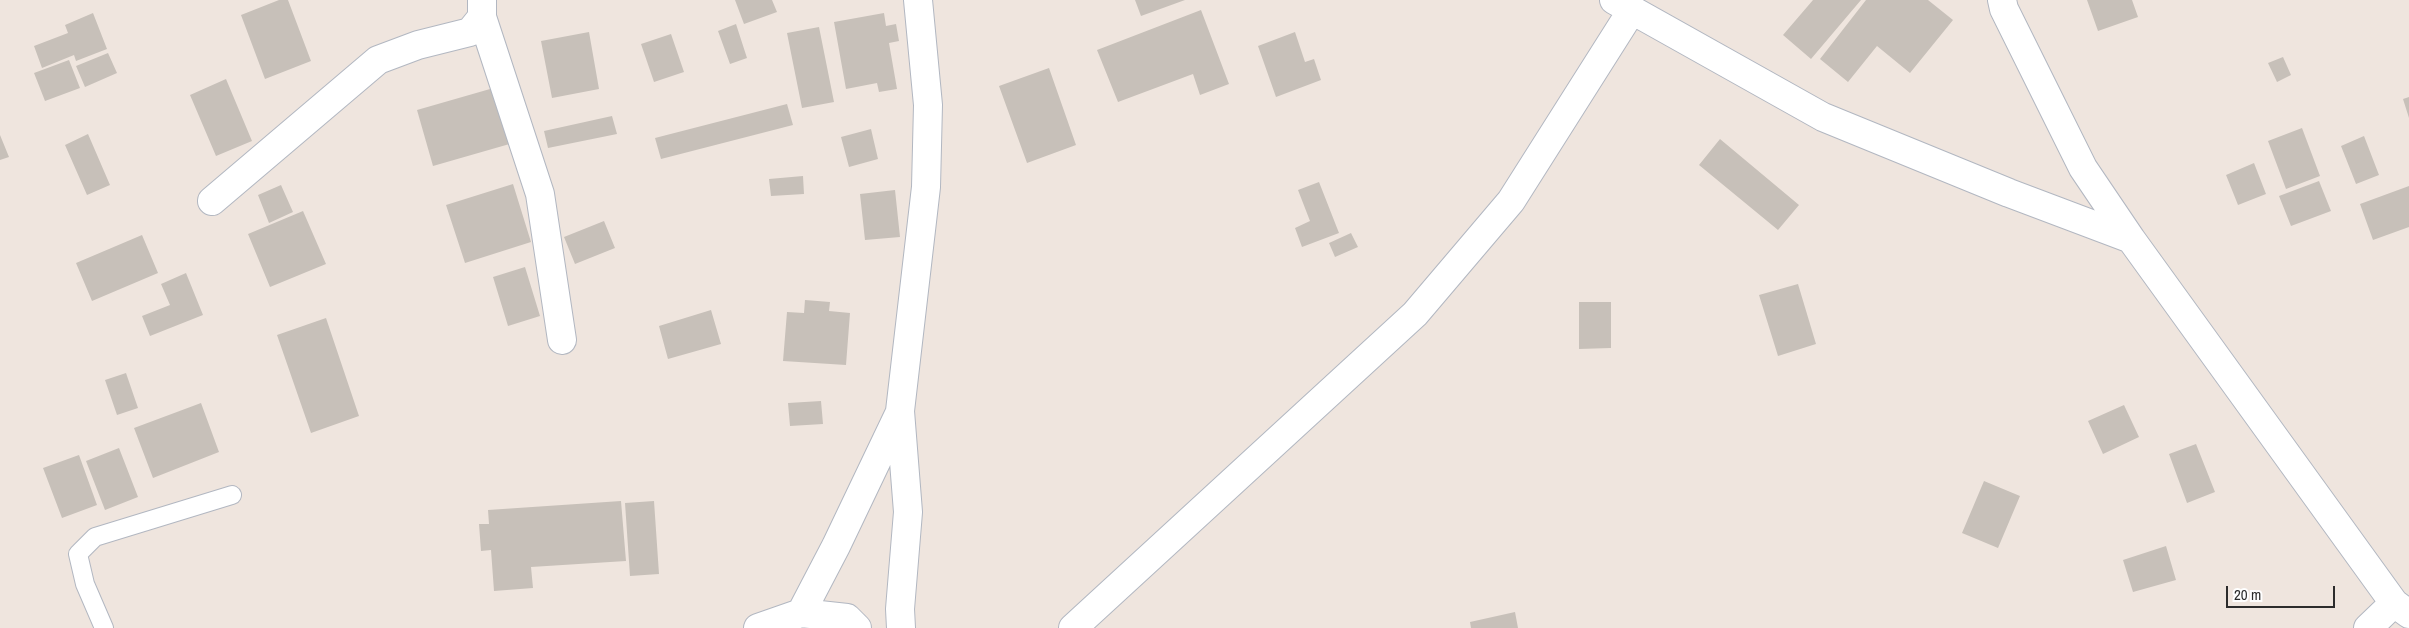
<!DOCTYPE html>
<html>
<head>
<meta charset="utf-8">
<style>
	body { margin:0 }
	#map { position:relative; width:2409px; height:628px; overflow:hidden; background:#efe5de; font-family:"Archivo Narrow",sans-serif }
	canvas { display:block }
	.scale { position:absolute; left:2226px; top:586px; width:109px; height:22px; box-sizing:border-box; border:2px solid #2c2c2c; border-top:0; padding-left:6px; font-size:15px; line-height:18px; white-space:nowrap; color:#2c2c2c; -webkit-text-stroke:4px #fff; paint-order:stroke }
</style>
</head>
<body>
<div id="map">
<canvas width="2409" height="628"></canvas>
<div class="scale">20 m</div>
</div>
<script>
const g = document.querySelector('canvas').getContext('2d');
g.lineJoin = 'round';
function fillPath(path, color) {
  g.fillStyle = color;
  g.fill(path, 'evenodd');
}
function trace(path, color, width, dash) {
  g.strokeStyle = color;
  g.lineWidth = width;
  g.lineCap = dash ? 'butt' : 'round';
  g.setLineDash(dash || []);
  g.stroke(path);
}
fillPath(new Path2D(`
	M279,0H288L311,61L265,79L241,15Z
	M735,0H772L777,12L744,24Z
	M1135,0H1185L1141,16Z
	M1813,0H1861L1811,59L1783,35Z
	M1866,0H1928L1953,20L1910,73L1877,46L1848,82L1820,59Z
	M2087,0H2132L2138,17L2098,31Z
	M1201,10L1229,84L1200,95L1193,74L1118,102L1097,50Z
	M93,13L107,49L76,61L74,55L42,68L34,46L68,33L65,25Z
	M884,13L886,26L896,24L899,41L889,43L897,89L879,92L877,83L846,89L834,22Z
	M736,24L747,58L730,64L718,31Z
	M819,27L834,102L802,108L787,33Z
	M589,32L599,89L552,98L541,41Z
	M1295,32L1305,62L1314,59L1321,80L1276,97L1258,46Z
	M671,34L684,72L654,82L641,44Z
	M108,53L117,73L85,87L76,66Z
	M2283,57L2291,75L2277,82L2268,63Z
	M69,60L80,88L45,101L34,73Z
	M1049,68L1076,145L1027,163L999,86Z
	M226,79L252,141L216,156L190,95Z
	M497,87L513,143L433,166L417,110Z
	M2409,97V118L2403,99Z
	M787,104L793,125L661,159L655,138Z
	M612,116L617,134L548,148L544,131Z
	M2302,128L2320,176L2286,189L2268,141Z
	M871,129L878,159L849,167L841,137Z
	M88,134L110,185L87,195L65,145Z
	M0,135L9,157L0,160Z
	M2364,136L2379,175L2356,184L2341,146Z
	M1720,139L1799,205L1778,230L1699,165Z
	M2254,163L2266,194L2238,205L2226,175Z
	M803,176L804,194L771,196L769,179Z
	M2319,181L2331,211L2291,226L2279,196Z
	M1319,182L1339,233L1302,247L1295,228L1310,221L1298,190Z
	M513,184L531,242L465,263L446,205Z
	M281,185L293,212L269,223L258,195Z
	M2409,186V227L2373,240L2360,204Z
	M895,190L900,237L865,240L860,194Z
	M303,211L326,264L270,287L248,234Z
	M604,221L615,248L575,264L564,237Z
	M1351,233L1358,247L1335,257L1329,243Z
	M142,235L158,273L92,301L76,263Z
	M525,267L540,316L508,326L493,277Z
	M186,273L203,315L150,336L142,316L170,305L161,284Z
	M1798,284L1816,344L1778,356L1759,295Z
	M805,300L830,302L829,311L850,313L846,365L783,361L787,312L804,313Z
	M1579,302H1611V348L1579,349Z
	M711,310L721,344L668,359L659,326Z
	M326,318L359,416L311,433L277,335Z
	M126,373L138,408L117,415L105,380Z
	M821,401L823,424L790,426L788,403Z
	M201,403L219,452L153,478L134,428Z
	M2124,405L2139,437L2103,454L2088,421Z
	M2196,444L2215,492L2187,503L2169,454Z
	M119,448L138,497L105,510L86,461Z
	M79,455L97,505L62,518L43,468Z
	M1984,481L2020,496L1998,548L1962,533Z
	M621,501L626,561L531,567L533,588L494,591L491,550L481,551L479,524H489L488,510Z
	M654,501L659,574L630,576L625,503Z
	M2166,546L2176,580L2133,592L2123,560Z
	M1515,612L1518,628H1471L1470,622Z`), '#c7c0b9');
const service = new Path2D(`
	M104,628L85,584L78,554L95,537L232,495`);
const minor = new Path2D(`
	M1614,0L1823,117L2009,193L2131,239L2394,603L2409,614
	M2002,0L2004,9L2083,168L2131,239
	M482,17L540,194L562,340
	M212,201L378,60L418,45L470,32L482,17V0
	M801,613L847,618L857,628
	M758,628L801,613L836,546L900,412
	M901,628L900,609L908,512L900,411L926,187L928,105L918,0
	M1073,628L1415,314L1511,201L1632,10
	M2368,628L2394,603`);
trace(service, '#b2b7c1', 20);
trace(minor, '#b2b7c1', 30);
trace(service, '#fff', 18);
trace(minor, '#fff', 28);
</script>
</body>
</html>
